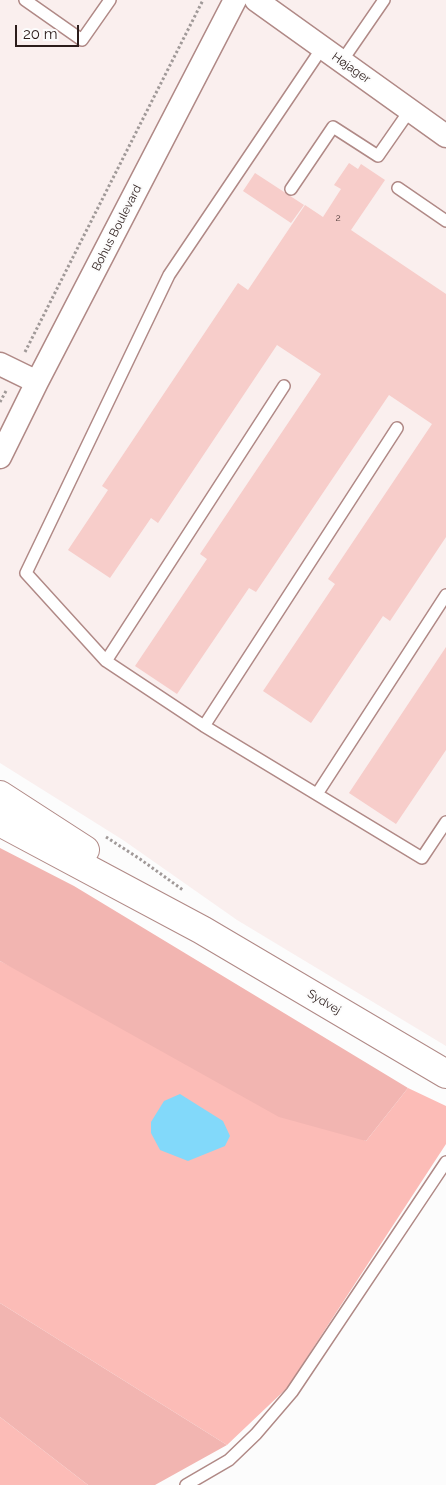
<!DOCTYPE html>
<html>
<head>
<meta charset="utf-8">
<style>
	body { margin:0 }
	#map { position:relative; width:446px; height:1485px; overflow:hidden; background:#fcfcfc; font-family:Raleway,sans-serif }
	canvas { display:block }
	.scale { position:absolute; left:15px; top:25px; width:64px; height:22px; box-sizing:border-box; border:2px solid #2c1d1b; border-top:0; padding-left:6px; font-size:15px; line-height:18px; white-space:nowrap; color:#2c1d1b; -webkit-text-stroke:4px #fcfcfc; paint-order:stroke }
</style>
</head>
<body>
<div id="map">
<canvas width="446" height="1485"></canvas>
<div class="scale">20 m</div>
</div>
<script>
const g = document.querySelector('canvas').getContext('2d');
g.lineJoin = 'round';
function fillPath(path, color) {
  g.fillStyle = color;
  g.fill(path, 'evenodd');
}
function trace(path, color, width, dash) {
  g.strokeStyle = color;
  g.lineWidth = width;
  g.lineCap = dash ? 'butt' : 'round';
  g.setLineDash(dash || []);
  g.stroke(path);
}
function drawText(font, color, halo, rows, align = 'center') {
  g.font = font + ' Raleway,sans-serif';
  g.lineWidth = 4;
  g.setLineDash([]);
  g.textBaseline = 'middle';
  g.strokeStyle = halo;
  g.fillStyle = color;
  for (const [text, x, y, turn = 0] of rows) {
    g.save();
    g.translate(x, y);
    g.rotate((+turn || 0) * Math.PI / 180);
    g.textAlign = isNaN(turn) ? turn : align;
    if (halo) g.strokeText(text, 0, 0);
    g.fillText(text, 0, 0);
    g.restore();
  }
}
fillPath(new Path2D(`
	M0,0H446V1046L237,920L123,840L0,763Z`), '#faefee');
fillPath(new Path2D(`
	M0,961L366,1141L408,1088L446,1106V1144L287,1388L227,1445L0,1303Z
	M0,1417L88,1485H0Z`), '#fcbcb7');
fillPath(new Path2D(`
	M0,848L74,886L408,1088L366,1141L279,1117L0,961Z
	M0,1303L227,1445L155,1485H88L0,1417Z`), '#f2b5b1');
fillPath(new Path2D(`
	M180,1094L223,1121L230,1136L225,1146L188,1161L160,1150L151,1133V1122L164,1101Z`), '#82d9fa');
fillPath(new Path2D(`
	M349,163L358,169L361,164L385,180L351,230L446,294V537L390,621L383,616L311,723L263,691L335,584L328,579L432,424L389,395L256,592L249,588L177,694L135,666L207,559L200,554L321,374L277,345L158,523L151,518L110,578L68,550L108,490L102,486L238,283L248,290L305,205L323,217L341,189L334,185Z
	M255,173L304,205L291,223L243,191Z
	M446,647V750L396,824L349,793Z`), '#f7cdca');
const lane = new Path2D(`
	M25,0L82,40L110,0
	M322,48L169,275L26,573L106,661L204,726L422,858L446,822
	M342,61L384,0
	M398,188L446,221
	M291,189L333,127L378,156L410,110
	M106,661L284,386
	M204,726L397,428
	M317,794L446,595
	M186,1485L229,1460L256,1434L292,1392L446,1162`);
const street = new Path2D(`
	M256,0L446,136
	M0,364L37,382
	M0,457L37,382L235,0`);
const secondary = new Path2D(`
	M0,795L85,850
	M0,822L202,930L446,1074`);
trace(lane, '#b08986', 14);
trace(street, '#b08986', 25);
trace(secondary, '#b08986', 30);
trace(new Path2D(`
	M25,352L203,0
	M0,402L6,391
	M106,837L140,859L183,890`), '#a09998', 3, [2.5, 2.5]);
trace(lane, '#fff', 11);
trace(street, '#fff', 22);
trace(secondary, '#fff', 28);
drawText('10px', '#5f4947', null, [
	["2",338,218]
]);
drawText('12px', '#2c1d1b', '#fcfcfc', [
	["Højager",351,68,35],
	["Bohus Boulevard",117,228,-63],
	["Sydvej",324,1002,31]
]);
</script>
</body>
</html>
